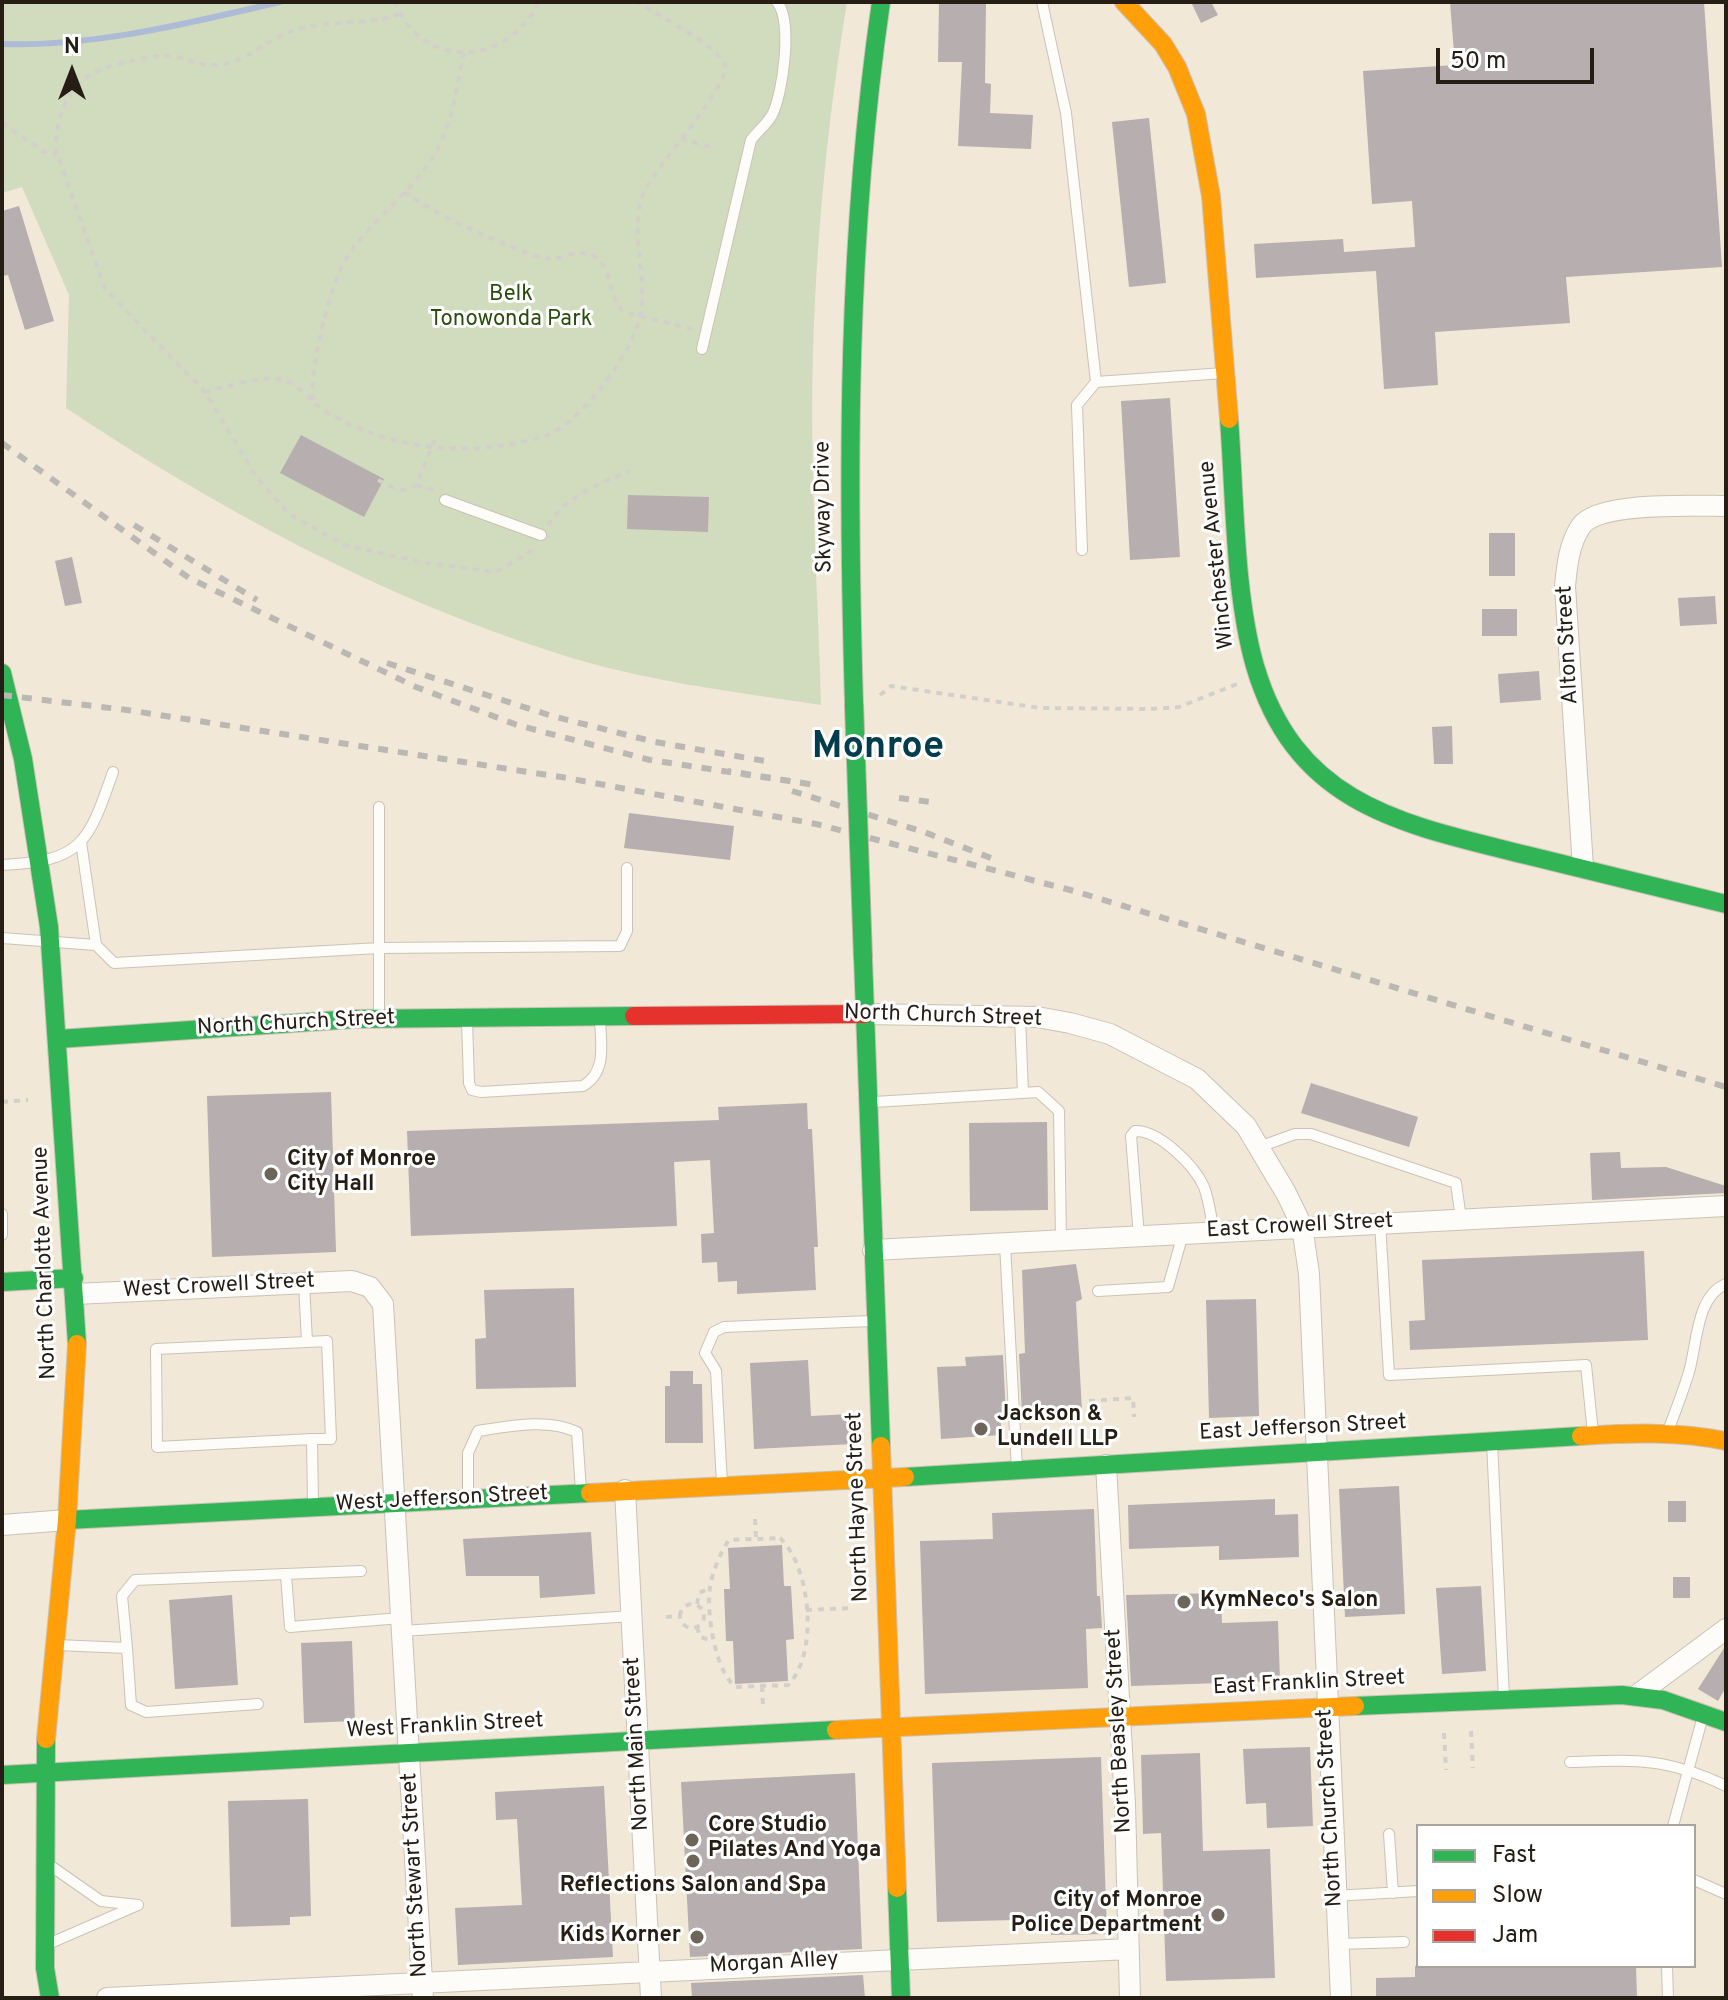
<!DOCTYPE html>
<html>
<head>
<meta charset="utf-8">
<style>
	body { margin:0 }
	#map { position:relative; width:1728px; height:2000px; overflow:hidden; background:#f2e8d8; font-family:Overpass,sans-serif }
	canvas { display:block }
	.frame { position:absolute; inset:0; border:4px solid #261e14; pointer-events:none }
	.legend { position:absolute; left:1416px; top:1824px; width:280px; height:144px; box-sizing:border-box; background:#fff; border:2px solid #a8a5a1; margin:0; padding:10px 14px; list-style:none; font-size:24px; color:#261e14 }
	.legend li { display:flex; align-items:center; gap:16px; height:40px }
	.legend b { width:40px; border:2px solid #a8a5a1 }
	.north { position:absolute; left:32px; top:32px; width:80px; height:80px; -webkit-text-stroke:6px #fff; paint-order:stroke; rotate:0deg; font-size:22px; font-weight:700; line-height:32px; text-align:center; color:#261e14 }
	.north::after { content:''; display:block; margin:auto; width:28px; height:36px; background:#261e14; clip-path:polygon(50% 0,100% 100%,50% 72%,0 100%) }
	.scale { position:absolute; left:1436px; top:48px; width:158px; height:36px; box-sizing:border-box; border:4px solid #261e14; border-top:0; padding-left:10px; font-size:24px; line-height:28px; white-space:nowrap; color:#261e14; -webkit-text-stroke:6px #fff; paint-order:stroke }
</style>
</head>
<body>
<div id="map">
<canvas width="1728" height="2000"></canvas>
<div class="frame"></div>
<ul class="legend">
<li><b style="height:10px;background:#30b455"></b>Fast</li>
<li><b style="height:10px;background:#ff9f0a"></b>Slow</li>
<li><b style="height:10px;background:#e5322d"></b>Jam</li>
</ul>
<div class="north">N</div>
<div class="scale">50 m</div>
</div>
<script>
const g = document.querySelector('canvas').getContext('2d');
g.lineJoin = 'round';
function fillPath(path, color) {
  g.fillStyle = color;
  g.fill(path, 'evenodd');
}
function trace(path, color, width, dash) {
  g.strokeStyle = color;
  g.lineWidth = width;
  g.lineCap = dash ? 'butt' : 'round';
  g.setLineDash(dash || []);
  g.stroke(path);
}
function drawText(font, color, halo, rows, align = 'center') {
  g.font = font + ' Overpass,sans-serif';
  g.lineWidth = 6;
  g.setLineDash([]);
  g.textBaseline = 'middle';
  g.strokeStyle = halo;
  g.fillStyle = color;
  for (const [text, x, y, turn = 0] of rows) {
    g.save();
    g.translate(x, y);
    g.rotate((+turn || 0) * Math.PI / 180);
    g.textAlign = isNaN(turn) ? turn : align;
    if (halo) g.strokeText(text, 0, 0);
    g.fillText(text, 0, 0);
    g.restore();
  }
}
fillPath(new Path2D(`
	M2,2H847C822,155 809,314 813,468C814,547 819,626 821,705C731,691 640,681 553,652C378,596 218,509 66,408L69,295L22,187L2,193Z`), '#d1dbbe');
trace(new Path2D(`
	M2,44C95,47 189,23 280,2`), '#adbbd6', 6);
fillPath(new Path2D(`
	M939,2H986L985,83L991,84L990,113L1033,115L1031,149L958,146L962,62H938Z
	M1191,2H1211L1218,15L1201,23Z
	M1450,2H1704L1722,267L1566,277L1570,323L1435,332L1438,385L1384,389L1376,271L1256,278L1254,244L1343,239L1344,252L1415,247L1412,201L1372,204L1363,71L1455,65Z
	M1149,118L1166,283L1129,287L1112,122Z
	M19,206L54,321L25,330L8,275L2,276V211Z
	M1170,398L1180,557L1130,560L1121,401Z
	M301,435L384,479L364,517L280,473Z
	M628,495L709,497L708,532L627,529Z
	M1489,533H1515V576H1489Z
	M72,557L82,603L65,606L55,561Z
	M1715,596L1717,624L1680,626L1678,598Z
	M1482,609H1517V636H1482Z
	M1539,671L1541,700L1500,703L1498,674Z
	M1452,726L1453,764H1434L1432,727Z
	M629,813L734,826L730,860L624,848Z
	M1311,1083L1418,1117L1409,1147L1301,1113Z
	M331,1092L336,1252L212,1257L207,1096Z
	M807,1103L808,1129H812L818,1247H814L816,1290L737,1294V1281L718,1282L717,1262L702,1263L701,1234L714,1233L710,1160L674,1162L677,1226L411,1236L407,1131L719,1120L718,1107Z
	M1047,1122L1048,1210L970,1211L969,1123Z
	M1620,1152L1621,1168L1666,1167L1726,1186V1193L1592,1200L1590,1153Z
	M1644,1251L1648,1340L1410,1350L1409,1321L1425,1320L1422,1260Z
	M1076,1264L1082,1299L1076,1302L1082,1411L1022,1415L1019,1354L1025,1353L1022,1270Z
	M574,1288L576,1387L476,1389L475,1339L486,1338L484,1290Z
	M1256,1299L1259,1416L1209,1418L1206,1300Z
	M1003,1355L1006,1416H1000L1002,1435L941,1439L937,1367L966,1366L965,1357Z
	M808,1360L811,1416L851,1414L853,1444L754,1449L750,1363Z
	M670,1371H693V1384H702L703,1443H665V1386H670Z
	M1399,1486L1405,1614L1345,1617L1339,1489Z
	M1275,1499V1515L1298,1514L1299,1557L1219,1560V1546L1129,1549L1128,1505Z
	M1668,1501H1686V1522H1668Z
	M1094,1509L1097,1596H1100L1102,1628L1086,1629L1088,1688L925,1694L920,1541L993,1539L992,1513Z
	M591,1532L595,1594L540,1598L539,1576H466L463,1539Z
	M782,1545L784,1586H791L794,1639L786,1640L788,1681L735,1684L733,1641H726L724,1589H730L728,1548Z
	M1673,1577H1690V1598H1673Z
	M1481,1586L1486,1671L1442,1674L1436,1588Z
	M1221,1593L1222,1623L1278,1621L1280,1681L1131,1686L1126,1595Z
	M232,1595L238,1685L175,1689L169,1600Z
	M352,1641L355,1721L304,1723L301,1643Z
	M1726,1645V1687L1718,1701L1698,1689Z
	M1310,1747L1313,1826L1267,1828L1266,1803L1246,1804L1243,1749Z
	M1200,1753L1203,1851L1270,1849L1275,1978L1166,1981L1161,1833L1143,1834L1141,1755Z
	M1101,1757L1107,1934L1051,1935V1919L937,1922L932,1763Z
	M855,1773L862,1949L690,1957L681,1782Z
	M604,1786L613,1957L458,1965L455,1908L522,1905L517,1819L496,1820L495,1792Z
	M308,1799L311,1916L290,1917V1925L231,1927L228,1801Z
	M1415,1966H1636L1637,1998H1376V1978L1415,1977Z
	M863,1975L865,1998H692L691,1983Z`), '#b6aeaf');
const lane = new Path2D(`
	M1042,2L1066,113L1096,382L1224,373
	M702,349L751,140C757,132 767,124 772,115C783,94 793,20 777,2
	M445,500L541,535
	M1082,550L1077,405L1096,382
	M81,842L96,945L114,963L379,948L620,946L627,931V868
	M2,865C82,861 88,844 113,772
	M2,938L96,945
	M379,1017V807
	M1020,1017L1023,1093
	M467,1020L469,1083L472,1090L481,1092L583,1086C607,1072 601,1044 600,1020
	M874,1102L1038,1092L1059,1111L1061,1241
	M1259,1147L1295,1134H1311L1456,1183L1461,1219
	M2,1214V1235
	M1380,1222L1389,1375L1586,1365L1593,1433
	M1139,1237L1131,1136L1135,1131C1159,1130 1195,1166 1204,1187C1209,1200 1211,1217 1214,1232
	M1005,1244L1017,1470
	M304,1283L307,1342L156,1349L157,1447L312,1439L313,1504
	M1098,1291L1168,1287L1183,1234
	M307,1342L327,1341L331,1439H312
	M1668,1431C1675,1412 1683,1392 1689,1372C1697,1345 1696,1296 1726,1284
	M1492,1442L1504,1698
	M722,1484L716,1371L705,1353L714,1332L724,1327L871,1321
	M468,1496V1453L478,1431C510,1426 547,1418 577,1432L581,1491
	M286,1575L290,1627L401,1618
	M402,1631L632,1616
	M57,1645L127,1648L131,1705L146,1712L258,1704
	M127,1648L122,1596L135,1580L361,1571
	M1570,1762C1635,1760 1665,1757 1726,1786
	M1673,1826L1703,1716
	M1389,1834L1393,1893
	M48,1864L101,1901L138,1905
	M1694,1880L1726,1894
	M1335,1896L1418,1891
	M1338,1944L1404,1942
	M46,1945L138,1905
	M1667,1966L1668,1998`);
const street = new Path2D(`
	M1583,868L1565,586C1567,565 1569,544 1581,526C1599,501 1695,506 1726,506
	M865,1014L1037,1017L1070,1023L1110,1034L1197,1079L1246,1126L1286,1193L1302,1226L1309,1274L1341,1998
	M873,1250L1726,1206
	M75,1294L352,1281L370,1287L383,1304L423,1998
	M1106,1465L1125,1804L1130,1998
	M625,1490L651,1998
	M2,1525L67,1520
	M1637,1695L1726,1629
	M107,1998L1129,1949`);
const fast = new Path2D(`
	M1229,419C1235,496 1234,593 1255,666C1296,805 1401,824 1526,855C1592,871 1659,888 1726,904
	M2,673L23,759L49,927L77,1344
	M854,704C847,468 847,236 881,2
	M863,958L881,1446
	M58,1039L354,1019L634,1016
	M2,1282L74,1278
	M905,1477L1581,1436
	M67,1520L590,1493
	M1355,1706L1622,1695L1663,1700L1726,1722
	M46,1739L45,1968L50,1998
	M2,1775L836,1730
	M897,1888L901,1998`);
const slow = new Path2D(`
	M1124,2L1163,44L1177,67L1196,114L1211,196L1229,419
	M1581,1436C1630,1433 1677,1431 1726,1441
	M881,1446L897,1888
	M590,1493L905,1477
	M836,1730L1355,1706
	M46,1739L67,1520L77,1344`);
const jam = new Path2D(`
	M634,1016L865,1014`);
trace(lane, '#cac2b6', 12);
trace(street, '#cac2b6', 22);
trace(fast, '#cac2b6', 20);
trace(slow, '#cac2b6', 20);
trace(jam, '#cac2b6', 20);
trace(new Path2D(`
	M394,2C400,12 406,25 415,33C458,71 516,49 539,2
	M400,14C367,26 332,19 298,29C270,36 244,65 215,65C200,66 187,58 173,56C159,54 145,58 131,61C77,71 61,93 55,147L105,289L205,392L255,475L289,514L344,545L426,563L495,572L529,553L534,546
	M2,123L44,152L57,154
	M681,139L710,147
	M404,192C436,215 505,247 543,258C559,262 575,248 592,255C613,265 607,297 624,312L692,329
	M205,392C226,387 255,377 277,379C298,380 309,402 326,412C395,451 465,458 542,437C581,426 639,346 642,306C645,269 629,228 644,192C655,168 731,84 725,65C719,46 656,14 637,2
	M313,400C308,375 331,281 346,259C371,220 413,192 436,152C453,122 457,85 464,52
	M378,480C392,487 403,495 416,485L436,437
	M416,485L433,490
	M548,525C568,495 597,485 629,471
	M880,695L891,686L1040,708L1151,709L1179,707L1237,684
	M2,1102L28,1100
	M1089,1401L1133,1398L1134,1417
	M755,1519L756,1539
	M780,1538C811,1567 819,1654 788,1685L736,1687C715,1673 706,1611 710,1587C712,1573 721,1551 729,1540Z
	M680 1616a12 12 0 1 1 24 0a12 12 0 1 1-24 0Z
	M697,1604L699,1593L710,1588
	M806,1610L851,1608
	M666,1617L681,1616
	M697,1627L700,1637L713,1641
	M762,1686L763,1706
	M1471,1731L1473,1768
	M1444,1733L1446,1770`), '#d3d0cb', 4, [6, 6]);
trace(lane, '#fdfcf9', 10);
trace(street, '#fdfcf9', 20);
trace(fast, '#30b455', 18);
trace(slow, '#ff9f0a', 18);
trace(jam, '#e5322d', 18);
trace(new Path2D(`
	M2,443L189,578L416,687L517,725L650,760L815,785L728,771
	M134,525L257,600
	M387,663L552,716L655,742L765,761
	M2,695L127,710L567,778L816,824L1074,891L1726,1087
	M792,791L924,832L996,860
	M899,798L938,803`), '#bbb8b4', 6, [10, 10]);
const fastBridge = new Path2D(`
	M854,704L863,958`);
trace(fastBridge, '#bfb2a4', 20, []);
trace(fastBridge, '#30b455', 18);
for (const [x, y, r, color] of [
	[271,1174,8,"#6d6559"],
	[981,1429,8,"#6d6559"],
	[1184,1602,8,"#6d6559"],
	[692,1840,8,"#6d6559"],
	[693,1861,8,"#6d6559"],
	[1218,1915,8,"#6d6559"],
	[697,1937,8,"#6d6559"]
]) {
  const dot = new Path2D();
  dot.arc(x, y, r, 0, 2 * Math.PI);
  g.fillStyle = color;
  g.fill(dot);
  trace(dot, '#fff', 3);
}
drawText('22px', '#294d0c', '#fff', [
	["Belk",511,296],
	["Tonowonda Park",511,321]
]);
drawText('22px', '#261e14', '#fff', [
	["Skyway Drive",825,507,-91],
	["Winchester Avenue",1218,555,-96],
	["Alton Street",1569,645,-93],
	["North Church Street",943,1017,2],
	["North Church Street",296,1024,-3],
	["East Crowell Street",1300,1227,-3],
	["North Charlotte Avenue",46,1263,-92],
	["West Crowell Street",219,1287,-3],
	["East Jefferson Street",1303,1429,-3],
	["West Jefferson Street",442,1500,-3],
	["North Hayne Street",859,1507,-92],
	["East Franklin Street",1309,1684,-3],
	["West Franklin Street",445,1727,-3],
	["North Beasley Street",1120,1731,-93],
	["North Main Street",638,1744,-93],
	["North Church Street",1331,1808,-93],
	["North Stewart Street",416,1875,-93],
	["Morgan Alley",774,1964,-3]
]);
drawText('bold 22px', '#261e14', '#fff', [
	["City of Monroe",287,1161],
	["City Hall",287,1186],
	["Jackson &",997,1416],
	["Lundell LLP",997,1441],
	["KymNeco's Salon",1200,1602],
	["Core Studio",708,1827],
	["Pilates And Yoga",708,1852],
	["Reflections Salon and Spa",693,1887,"center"],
	["City of Monroe",1202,1902,"right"],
	["Police Department",1202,1927,"right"],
	["Kids Korner",681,1937,"right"]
], 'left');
drawText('bold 38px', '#013d4c', '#fff', [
	["Monroe",878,749]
]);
</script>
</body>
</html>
